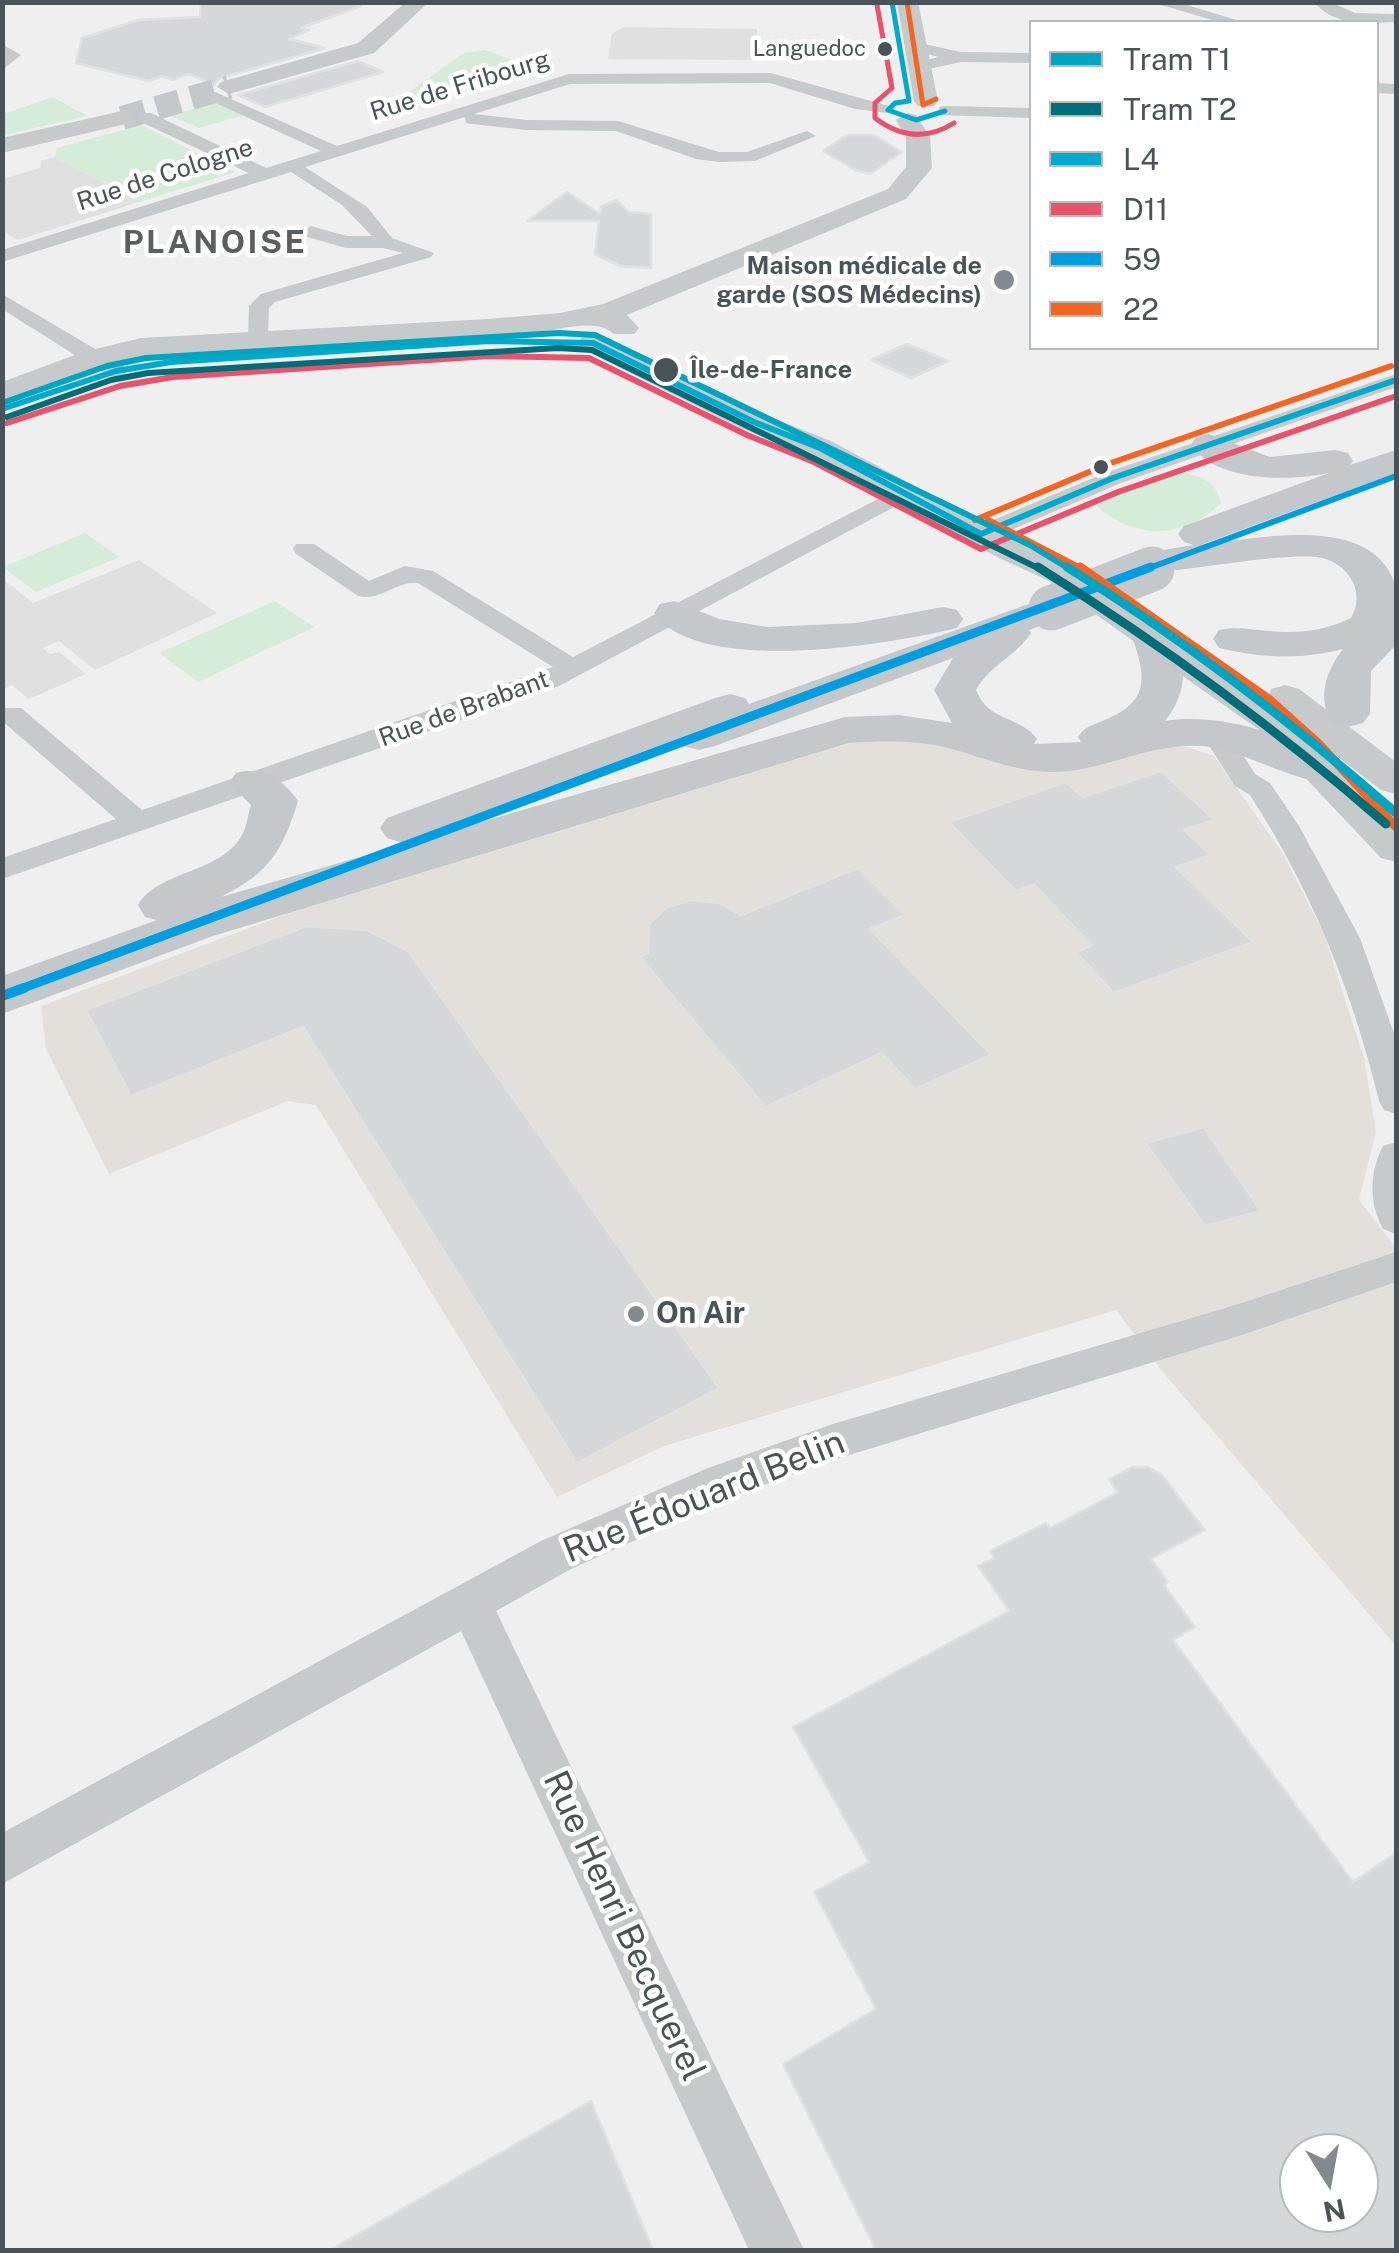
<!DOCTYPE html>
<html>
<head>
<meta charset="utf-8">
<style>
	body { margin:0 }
	#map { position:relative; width:1399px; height:2253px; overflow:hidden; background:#efefef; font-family:"Public Sans",sans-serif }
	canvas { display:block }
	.frame { position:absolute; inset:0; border:5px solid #485459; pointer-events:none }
	.legend { position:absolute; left:1029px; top:20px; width:350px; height:330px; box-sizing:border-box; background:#fff; border:2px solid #b6bbbd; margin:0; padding:12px 18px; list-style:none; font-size:30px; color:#485459 }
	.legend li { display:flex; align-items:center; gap:20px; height:50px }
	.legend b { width:50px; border:2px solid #b6bbbd }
	.north { position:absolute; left:1279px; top:2133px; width:100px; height:100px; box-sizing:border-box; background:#fff; border:2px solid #b6bbbd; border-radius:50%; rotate:169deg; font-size:28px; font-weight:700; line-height:40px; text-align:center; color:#485459 }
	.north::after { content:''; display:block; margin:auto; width:35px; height:45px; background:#828a8e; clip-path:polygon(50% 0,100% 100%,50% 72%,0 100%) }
</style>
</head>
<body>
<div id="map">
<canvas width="1399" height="2253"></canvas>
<div class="frame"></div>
<ul class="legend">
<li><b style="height:12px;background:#00a5c2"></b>Tram T1</li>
<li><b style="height:12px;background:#006d78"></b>Tram T2</li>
<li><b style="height:12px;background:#00a9ce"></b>L4</li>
<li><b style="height:12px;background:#e8526b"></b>D11</li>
<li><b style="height:12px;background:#009ee0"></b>59</li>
<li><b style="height:12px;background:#f26522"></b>22</li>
</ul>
<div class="north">N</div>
</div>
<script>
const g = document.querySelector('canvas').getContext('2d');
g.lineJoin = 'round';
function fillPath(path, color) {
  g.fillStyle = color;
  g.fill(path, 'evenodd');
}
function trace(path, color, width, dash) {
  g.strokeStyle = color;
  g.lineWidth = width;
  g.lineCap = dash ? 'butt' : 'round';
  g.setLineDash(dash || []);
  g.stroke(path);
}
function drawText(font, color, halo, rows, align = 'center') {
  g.font = font + ' "Public Sans",sans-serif';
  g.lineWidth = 9;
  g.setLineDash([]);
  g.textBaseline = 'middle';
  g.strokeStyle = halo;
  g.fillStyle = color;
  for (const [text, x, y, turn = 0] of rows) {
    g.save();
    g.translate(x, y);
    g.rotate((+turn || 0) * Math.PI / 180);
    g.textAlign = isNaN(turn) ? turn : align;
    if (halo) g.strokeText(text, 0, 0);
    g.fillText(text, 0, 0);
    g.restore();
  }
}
fillPath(new Path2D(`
	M923,736L1087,766L1175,743L1214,756L1282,852L1324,934L1364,1058L1376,1132L1359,1200L1396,1248V1646L1162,1371L1116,1310L664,1446L557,1497L316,1105L288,1101L109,1174L46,1049L41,1006L289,913L863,739Z`), '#e3e0dc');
fillPath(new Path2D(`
	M624,27L757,29L756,60L608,59L612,34Z
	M55,157L139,202L18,240L3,231V179L40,168L41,161Z
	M139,560L217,613L95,670L59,641L43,648L50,654L59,652L86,674L29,699L12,685L3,689V579L33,603Z`), '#e1e0e0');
fillPath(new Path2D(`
	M485,50L526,65L418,97L407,93L464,53Z
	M53,97L87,116L3,135V114Z
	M215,102L244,115L199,128L171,116Z
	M141,125L235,172L139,202L55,157L57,148Z
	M1183,473C1202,476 1217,482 1221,503C1185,540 1132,540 1096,505Z
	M85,533L119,557L36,592L3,567Z
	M275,601L314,627L198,682L159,653Z`), '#d5ecd9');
const building = new Path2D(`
	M201,2H361V6L301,28L309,30L289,39L325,48L220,78L214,85L189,74L173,80L162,76L149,81L76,63L82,38L138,20L200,17Z
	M358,61L383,72L265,107L238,95Z
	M847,135H874L902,152L870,174L855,170L823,151Z
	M567,192L600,214L601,207L616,200L629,212L651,214V268L620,266L595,254L599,221H527Z
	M907,344L948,361L911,378L871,360Z
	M1161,771L1215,820L1184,830L1211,855L1176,867L1253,942L1114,993L1076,952L1092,946L1034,884L1016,891L949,822L1066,782L1083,797Z
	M858,868L905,915L870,929L991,1055L915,1089L882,1053L766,1107L640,957L648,953L649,924L667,907L692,900L719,903L741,915Z
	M306,926L367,930L409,952L719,1388L577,1463L303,1027L131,1096L86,1010Z
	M1204,1127L1225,1159L1261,1211L1205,1226L1146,1143Z
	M1133,1467H1147L1161,1474L1205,1530L1151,1559L1168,1582L1164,1585L1195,1627L1173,1640L1353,1882L1396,1853V2250H876L783,2064L876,2009L814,1892L869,1862L793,1727L1009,1611L978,1566L994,1558L990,1551L1046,1523L1050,1528L1118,1492L1109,1479ZM1299,2153H1359V2213H1299Z
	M591,2101L653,2250H330Z`);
fillPath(building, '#d5d7d8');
trace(building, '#e0e1e1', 2.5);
trace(new Path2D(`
	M122,118L229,87`), '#c5c8ca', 24, [24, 12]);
fillPath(new Path2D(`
	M1151,2H1177L1243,22H1219Z
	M1314,2H1330L1355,13L1396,14V22C1367,23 1335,27 1314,2Z
	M915,42L961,52L1032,53V63L961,62L919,71L913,69V63L939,57L910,50L907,47Z
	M2,44L21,55L2,70Z
	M771,73L896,108L888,113L855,109L770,83L570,84L474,114L527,120L618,121L719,152H747L807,131L816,136L755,161L719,162L696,159L616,131L527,130L472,124L466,123L465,117L305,167L367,207L392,238L434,253L431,257L275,302L269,308L268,335L258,341L248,335L249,306L261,294L403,253L383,248H346L304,236L302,232L311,226L347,236H372L342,205L291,172L2,262V250L249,173L139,121V113H151L266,168L321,151L209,100L207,97L215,92L337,146L569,74Z
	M1376,83L1396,84V94L1376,93Z
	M945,106L1032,108V118L939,115V107Z
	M2,294L124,366L127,371L124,376H108L2,309Z
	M1396,374V387L1121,483L990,539H972L969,534L972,529L1105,473Z
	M901,487L909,489L913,494L909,499L559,686L2,879V858L116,819L2,721V708H21L142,810L553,667L418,583C396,581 380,602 358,596L296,554L293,549L296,544H314L369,581L405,566L433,571L573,657Z
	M1217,728L1227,730L1255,774L1270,783L1299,826L1360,938L1396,1039V1114L1384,1110L1379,1101C1352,990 1312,891 1250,795L1235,786L1203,736Z
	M1396,1142V1234L1383,1229C1369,1203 1369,1173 1383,1146Z
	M1396,1252V1282L1242,1335L833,1460L736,1495L571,1569L496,1611L804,2250H749L461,1631L2,1884V1833L541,1541L708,1468L833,1424L1242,1303Z`), '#c6caca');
fillPath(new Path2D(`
	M406,2H429L374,53L229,94L217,87L221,82L358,43Z
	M897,2H918L938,101L934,106H918L914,101Z
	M122,111L130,113L134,118L130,123L2,153V138Z
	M908,113L916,115L930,137L932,168L906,199L627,315L639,328L634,334H614C594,316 554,332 526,334C398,344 269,349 141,356L104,365L2,402V382L83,352L141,338L488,319L560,313L603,304L888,189L906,167V137L896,120Z
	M593,334L765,415L831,441L1023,544L1073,564L1268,700L1271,689L1285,685L1299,689L1396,762V794L1381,790L1307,733L1396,823V862L1381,858L1262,732L1047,580L999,558L809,455L743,429L582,349L578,343L582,337Z`), '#c7cacb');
fillPath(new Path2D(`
	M1209,434L1270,457L1335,450L1348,453L1353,461L1350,465L1396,450V473L1203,544C1258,539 1371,512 1395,584C1399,603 1396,624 1396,645L1371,671L1370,714L1363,723L1348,727L1333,723C1316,699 1326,671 1343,649C1301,660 1261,658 1219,648L1213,639L1219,630C1237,626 1251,630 1269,631C1298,634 1324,631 1351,618C1367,592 1347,560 1316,557C1281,554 1215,566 1177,570L1163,566L1158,558L1163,550L1194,545L1184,542L1178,534L1184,526L1329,473C1289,481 1218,483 1191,445L1196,437Z
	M1051,596L1065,599L1071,608L1065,617L1029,630L1031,633C1016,656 990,665 976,690C988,722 1021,716 1037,739L1034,744L1081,742L1078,737C1085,726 1093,725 1105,720C1151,701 1146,676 1131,634L1138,625L1152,622L1166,625C1189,658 1189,691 1165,721C1225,712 1286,737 1340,761L1346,771L1340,781C1304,790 1246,749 1202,746C1150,742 1103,772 1052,772C1016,772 982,757 948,748C915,740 882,741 849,743L213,936L2,1014V976L157,920L145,917L138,905C159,870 220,874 242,835C247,827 248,814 251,805L229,783L236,773C262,766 283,779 298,801C282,852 270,872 221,897L845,717L899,715L952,723L934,690L953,658L715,746L699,750L683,746L680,741L419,838L403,843L387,838L380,828L387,818L715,698L730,694L745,698L749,704Z
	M674,601L719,619L767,627L856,623L943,607L957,610L963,619L957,628C892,644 698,677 654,613L660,604Z`), '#c4c8ca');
trace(new Path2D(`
	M1051,608L1152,569`), '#c4c8ca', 45);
trace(new Path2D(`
	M892,2L909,101L895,103L888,110L916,120L945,111`), '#00a9ce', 5);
trace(new Path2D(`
	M2,409L116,371L171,362L489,341L593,343L754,422L820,448L981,534L1113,478L1396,380`), '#00a9ce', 6);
trace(new Path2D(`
	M877,5L892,88L875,103V118C900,137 927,140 954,123`), '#e8526b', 5);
trace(new Path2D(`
	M7,423L120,386L173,377L489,356L589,358L747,435L814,462L981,549L1118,492L1396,396`), '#e8526b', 6);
trace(new Path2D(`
	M1144,570L1396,476`), '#009ee0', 6);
trace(new Path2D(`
	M18,990L1151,567`), '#009ee0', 9);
trace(new Path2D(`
	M2,996L24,988`), '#009ee0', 10);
trace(new Path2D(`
	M907,2L923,105L936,99`), '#f26522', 5);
trace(new Path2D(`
	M975,520L1108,464L1391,366
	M988,520L1084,570`), '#f26522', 6);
trace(new Path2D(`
	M1080,567L1270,700L1318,743L1396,827`), '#f26522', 9);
trace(new Path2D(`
	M2,403L107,366L146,358L558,333L595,335L1030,545L1071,570`), '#00a5c2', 6);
trace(new Path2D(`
	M1067,567C1183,639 1293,723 1396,813`), '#00a5c2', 9);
trace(new Path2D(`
	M7,417L111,380L148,373L558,348L592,350L1042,570`), '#006d78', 6);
trace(new Path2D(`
	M1038,567C1161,644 1277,729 1386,824`), '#006d78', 9);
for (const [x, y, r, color] of [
	[885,49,9,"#485459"],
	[1004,280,12,"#828a8e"],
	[666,370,14,"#485459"],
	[1101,467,9,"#485459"],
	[636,1314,10,"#828a8e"]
]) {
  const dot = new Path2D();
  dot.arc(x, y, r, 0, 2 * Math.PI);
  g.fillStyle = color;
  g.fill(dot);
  trace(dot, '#fff', 4);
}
drawText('22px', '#485459', '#fff', [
	["Languedoc",866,49]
], 'right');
drawText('25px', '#485459', '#fff', [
	["Rue de Fribourg",460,86,-17],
	["Rue de Cologne",165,175,-18],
	["Rue de Brabant",464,709,-20]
]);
drawText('bold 25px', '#485459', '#fff', [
	["Maison médicale de",982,266],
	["garde (SOS Médecins)",982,295]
], 'right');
drawText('bold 25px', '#485459', '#fff', [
	["Île-de-France",690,370]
], 'left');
drawText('bold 30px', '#485459', '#fff', [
	["On Air",656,1314]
], 'left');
g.letterSpacing = '2.5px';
drawText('bold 32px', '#5b5f62', '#fff', [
	["PLANOISE",215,243]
]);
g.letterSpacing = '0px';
drawText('35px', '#485459', '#fff', [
	["Rue Édouard Belin",704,1497,-22],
	["Rue Henri Becquerel",624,1926,65]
]);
</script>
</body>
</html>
